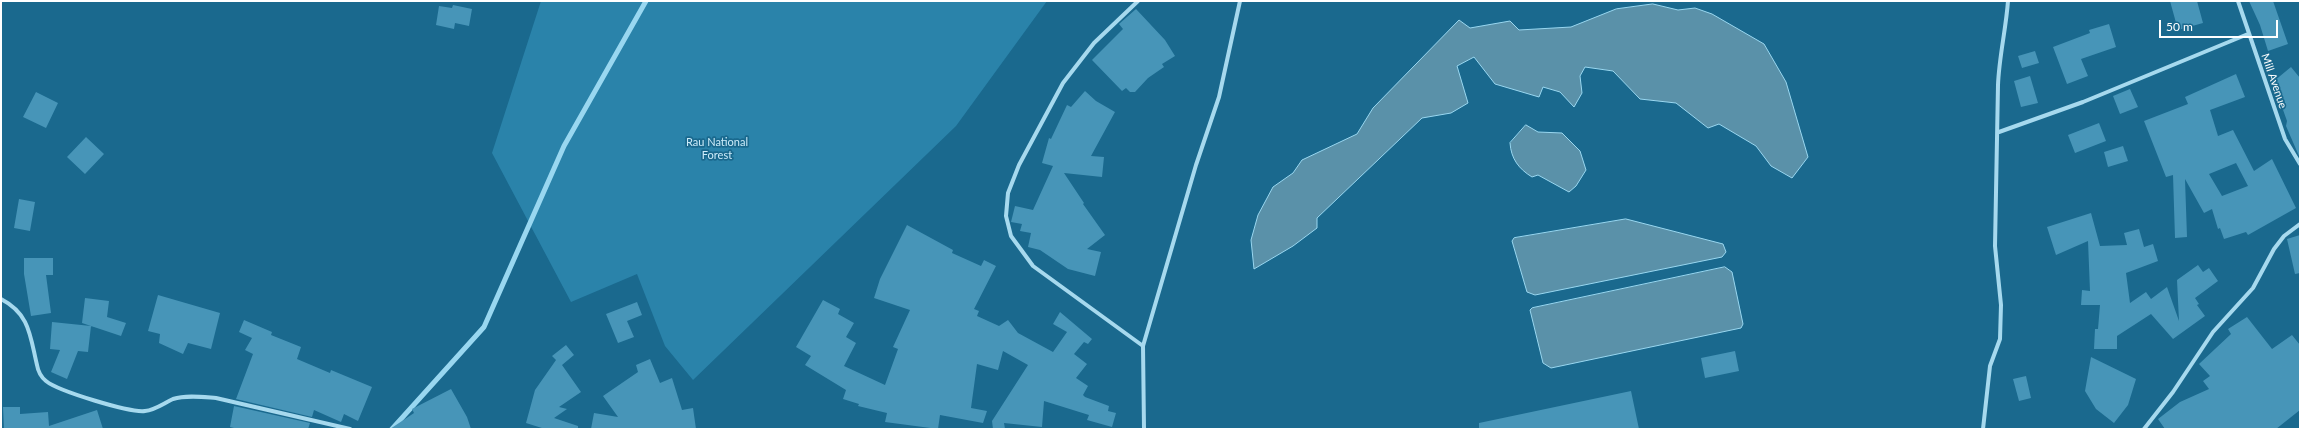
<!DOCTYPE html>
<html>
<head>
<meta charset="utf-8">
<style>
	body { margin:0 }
	#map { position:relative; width:2301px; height:430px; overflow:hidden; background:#1a698e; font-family:Lato,sans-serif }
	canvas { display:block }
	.frame { position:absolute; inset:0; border:2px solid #fff; pointer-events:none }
	.scale { position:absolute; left:2159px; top:20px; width:119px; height:18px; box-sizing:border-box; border:2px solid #fff; border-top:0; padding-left:5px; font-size:12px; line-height:14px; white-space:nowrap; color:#fff; -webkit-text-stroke:3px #1a698e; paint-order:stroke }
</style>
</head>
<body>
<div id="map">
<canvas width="2301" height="430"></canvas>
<div class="frame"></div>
<div class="scale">50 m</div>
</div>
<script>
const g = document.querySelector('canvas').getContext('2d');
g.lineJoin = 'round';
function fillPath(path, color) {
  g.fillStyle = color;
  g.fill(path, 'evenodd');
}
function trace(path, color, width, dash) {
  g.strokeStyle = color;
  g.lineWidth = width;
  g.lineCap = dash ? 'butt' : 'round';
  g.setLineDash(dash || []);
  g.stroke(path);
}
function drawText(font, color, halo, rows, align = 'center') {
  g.font = font + ' Lato,sans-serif';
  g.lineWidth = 3.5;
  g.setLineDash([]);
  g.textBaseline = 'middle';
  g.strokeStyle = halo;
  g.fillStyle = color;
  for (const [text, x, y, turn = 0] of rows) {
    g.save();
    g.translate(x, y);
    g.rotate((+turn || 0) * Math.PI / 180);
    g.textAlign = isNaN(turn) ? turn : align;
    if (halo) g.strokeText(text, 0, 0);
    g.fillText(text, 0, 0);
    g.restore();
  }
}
fillPath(new Path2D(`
	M541,1H1047L956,126L693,380L665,346L637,274L571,302L492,153Z`), '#2a83aa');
const water = new Path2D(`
	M1653,4L1678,10L1695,8L1712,14L1764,44L1786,82L1808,157L1792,178L1771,166L1756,146L1719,124L1708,128L1676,103L1640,99L1613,71L1585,67L1580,76L1582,93L1574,107L1560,92L1543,87L1539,97L1495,84L1474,57L1457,66L1468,103L1451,113L1422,118L1317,218V228L1293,246L1254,269L1251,240L1258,215L1273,187L1293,173L1302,160L1357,134L1373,108L1459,20L1470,28L1510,21L1519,30L1571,27L1616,9Z
	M1526,125L1538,132L1562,133L1580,151L1586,170L1576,186L1569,192L1538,175L1532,177C1519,169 1511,159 1510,143Z
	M1626,219L1723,244L1726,252L1722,257L1535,295L1527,292L1512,241L1514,238Z
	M1725,267L1732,272L1743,324L1741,328L1551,368L1543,363L1530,310L1532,308Z`);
fillPath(water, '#5a91a9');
trace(water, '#99d7f0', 1);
trace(new Path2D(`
	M392,429L484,327L564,146L646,1`), '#99d7f0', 5);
fillPath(new Path2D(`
	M2170,1H2197L2203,23L2178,30Z
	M2249,1H2273L2288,44L2268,51L2260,25Z
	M453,5L472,9L469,26L455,23L454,29L436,25L439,6L452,8Z
	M1136,9L1165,40L1175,56L1162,64L1164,67L1148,78L1135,92H1130L1126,88L1122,91L1092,60L1123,29L1119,24Z
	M2109,24L2116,47L2081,59L2088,76L2067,84L2053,47L2090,33L2089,30Z
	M2035,51L2039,63L2022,68L2018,56Z
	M2291,67L2300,78L2299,156L2286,126L2287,121L2282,107L2286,105L2274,81Z
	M2236,74L2245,97L2210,110L2218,136L2233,130L2254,171L2272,159L2296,208L2248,235L2246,232L2224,239L2220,228L2218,229L2212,209L2204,213L2185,179L2187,237L2175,238L2173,175L2166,177L2144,121L2188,104L2185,97ZM2236,163L2248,186L2222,196L2209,174Z
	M2030,76L2038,103L2021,107L2014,81Z
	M2130,89L2138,107L2120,114L2113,96Z
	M1085,91L1096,101L1115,112L1091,156L1104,157L1102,177L1064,173L1084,203L1083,204L1105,235L1087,249L1101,252L1095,276L1068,269L1040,250L1028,247L1031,233L1020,231L1022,224L1011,222L1015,206L1033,210L1053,166L1042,163L1049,138L1051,139L1067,105L1071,107Z
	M36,92L58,103L46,128L23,117Z
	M2099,123L2106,141L2075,153L2068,135Z
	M86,137L104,154L85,174L67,157Z
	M2123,146L2128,161L2108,167L2104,152Z
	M19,199L35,202L30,231L14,228Z
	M2091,213L2100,246L2127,245L2124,233L2139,229L2144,247L2153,244L2158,261L2126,273L2130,303L2146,292L2151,299L2167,287L2179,321L2177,280L2198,265L2203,272L2209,268L2218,281L2195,298L2199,304L2197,305L2205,316L2173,339L2151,314L2117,336V349H2094L2095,329H2098L2100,305H2081L2082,290L2090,291L2088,241L2056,255L2047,227Z
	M907,225L953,250L952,253L981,266L984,260L996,266L974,309L979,311L977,316L999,326L1008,320L1018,333L1053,352L1067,332L1053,324L1060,312L1092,339L1088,344L1084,342L1074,354L1087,364L1076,378L1088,386L1083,395L1085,397L1109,406L1108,411L1116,413L1112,427L1087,420L1089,415L1044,401L1042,427L1004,423L1005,429H993L992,421L1028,365L1003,351L998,370L977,364L971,408L987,411L983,423L940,415L938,429L885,422L887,413L858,406L859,404L843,399L846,390L805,365L811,356L796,347L823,300L840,309L838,314L854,323L846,337L856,343L844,366L885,385L898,349L893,347L910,310L874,298L880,279Z
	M2300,235V273L2295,274L2287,239Z
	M24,258H53V275H46L51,313L31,316L24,274Z
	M158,295L220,313L211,349L188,343L183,354L159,343L160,334L148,331Z
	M85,298L109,301L107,317L126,323L121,336L82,323Z
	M637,302L642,315L627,321L634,337L618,343L606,314Z
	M2247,317L2272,349L2292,335L2300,345V410L2276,429H2165L2158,419L2180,402L2209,389L2203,381L2210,376L2199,364L2231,334L2228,329Z
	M244,320L272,332L271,335L301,347L297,359L330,373L331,370L372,387L358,421L344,414L341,422L314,410L312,417L236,399L253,354L245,350L252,338L239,332Z
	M52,322L91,326L88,352L78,351L67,379L51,372L60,350L50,349Z
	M566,345L574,355L562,365L581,392L559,407L567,409L554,418L578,426V429H545L526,423L535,390L556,360L552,356Z
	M1735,351L1739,371L1705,378L1701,358Z
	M2091,357L2136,379L2128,405L2114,423L2096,409L2085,391Z
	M650,359L660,383L672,378L682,410L693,408L696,429H591L594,413L618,417L603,396L638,372L636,365Z
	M2026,376L2031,398L2019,401L2013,379Z
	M451,389L467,417L471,429H390L414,413L412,409Z
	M1631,391L1639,429H1479V423Z
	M234,406L310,423L308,429H238L230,427Z
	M3,407H20V414L48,412L49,426L97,410L103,429H4Z`), '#4795b8');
trace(new Path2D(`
	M1138,1L1094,43L1063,83L1019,165L1008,193L1006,216L1011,236L1033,266L1143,346
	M2238,1L2285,139L2300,164
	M1999,132L2083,102L2248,34
	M1,299C30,314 30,336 37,365C38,371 41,377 46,381C58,391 130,413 145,411C155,410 164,403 173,399C186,395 202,397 216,398L350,429
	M1144,429L1143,346L1196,165L1219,97L1240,1
	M1983,429L1990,366L2000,339L2001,305L1995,246L1998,85C1999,57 2006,29 2008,1
	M2144,429L2173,392L2213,332L2253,288L2274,249L2284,236L2300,224`), '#a6d9ee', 4);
drawText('11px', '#fff', '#1a698e', [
	["Mill Avenue",2274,81,71]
]);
drawText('11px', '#ccecfa', '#1a698e', [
	["Rau National",717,142],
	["Forest",717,155]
]);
</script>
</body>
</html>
